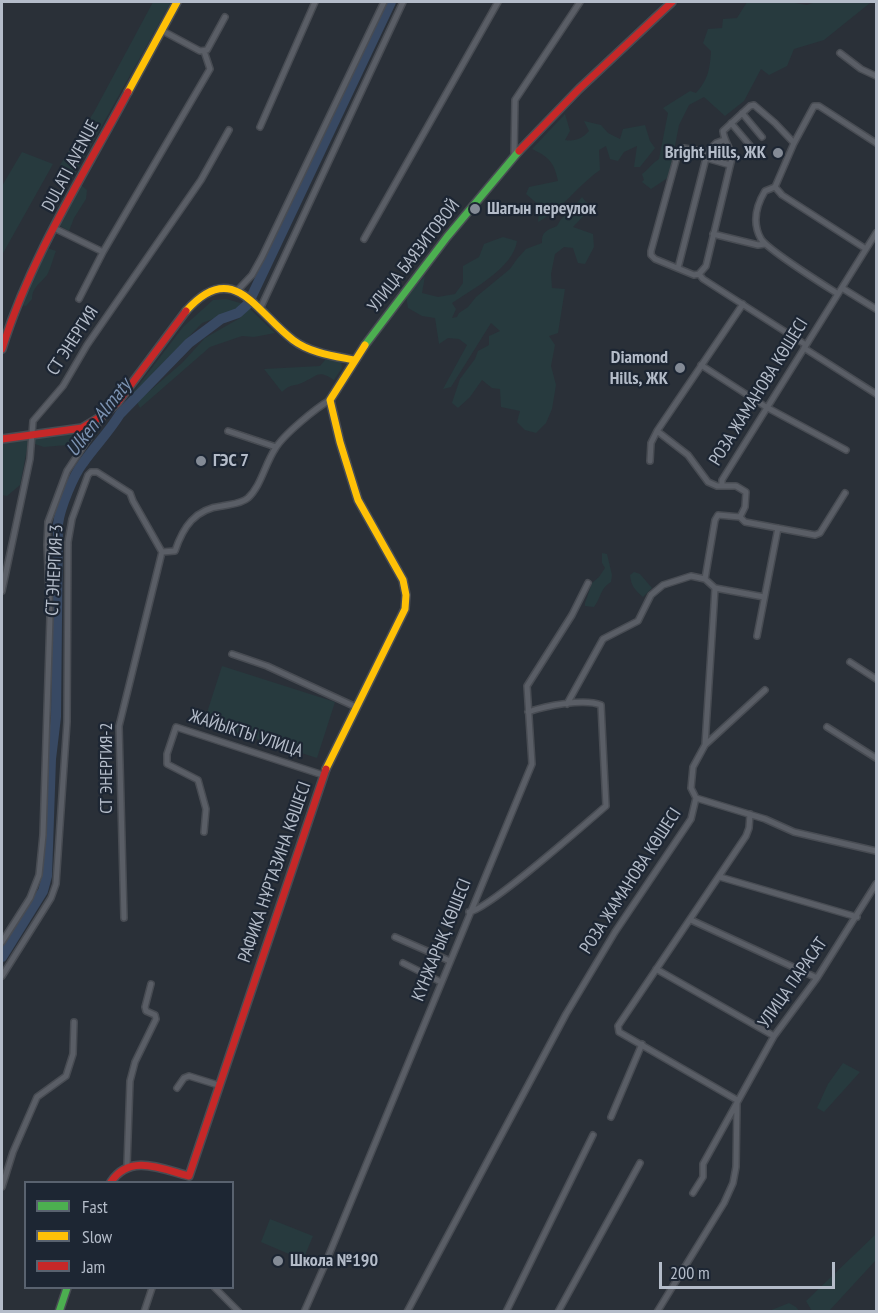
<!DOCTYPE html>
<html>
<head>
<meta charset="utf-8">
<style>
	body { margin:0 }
	#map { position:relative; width:878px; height:1313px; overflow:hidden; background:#2a3038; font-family:"PT Sans Narrow",sans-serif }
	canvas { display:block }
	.frame { position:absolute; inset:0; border:3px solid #b4bcc9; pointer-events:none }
	.legend { position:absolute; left:24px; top:1181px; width:210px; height:108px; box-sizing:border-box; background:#1d2633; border:2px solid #59626f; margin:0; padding:8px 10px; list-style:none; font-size:18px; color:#b4bcc9 }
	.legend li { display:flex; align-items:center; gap:12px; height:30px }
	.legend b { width:30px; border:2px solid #59626f }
	.scale { position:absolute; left:659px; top:1262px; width:176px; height:27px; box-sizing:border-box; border:3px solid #b4bcc9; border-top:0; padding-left:8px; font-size:18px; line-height:21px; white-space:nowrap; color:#b4bcc9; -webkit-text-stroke:4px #1d2633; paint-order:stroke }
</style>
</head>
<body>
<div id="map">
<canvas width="878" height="1313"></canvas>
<div class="frame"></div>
<ul class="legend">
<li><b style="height:8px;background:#4caf50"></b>Fast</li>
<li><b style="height:8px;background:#ffc107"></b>Slow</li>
<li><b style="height:8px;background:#c62828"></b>Jam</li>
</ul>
<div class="scale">200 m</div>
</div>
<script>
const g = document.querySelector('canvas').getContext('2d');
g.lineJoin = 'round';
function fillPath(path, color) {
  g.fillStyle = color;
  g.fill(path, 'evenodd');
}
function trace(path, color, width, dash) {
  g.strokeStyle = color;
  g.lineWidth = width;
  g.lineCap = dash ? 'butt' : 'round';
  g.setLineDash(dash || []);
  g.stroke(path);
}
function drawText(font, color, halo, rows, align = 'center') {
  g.font = font + ' "PT Sans Narrow",sans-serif';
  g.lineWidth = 4.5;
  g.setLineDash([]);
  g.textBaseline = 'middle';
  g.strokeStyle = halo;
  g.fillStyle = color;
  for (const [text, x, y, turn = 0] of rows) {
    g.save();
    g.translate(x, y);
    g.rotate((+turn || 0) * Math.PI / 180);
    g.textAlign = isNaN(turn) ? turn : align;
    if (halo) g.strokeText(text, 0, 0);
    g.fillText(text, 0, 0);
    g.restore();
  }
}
fillPath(new Path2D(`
	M153,2H171L75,174L68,175L60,165L94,112Z
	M747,2H789L807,5L815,2H874L870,3L824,40L794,49L787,66L769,75L761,69L744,101L725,116L704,97L689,105L679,125L669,177L651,189L642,182L644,180L642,174C649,169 651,164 659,159L668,113L663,108L690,91L696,93C708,80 710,69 711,51L703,43L708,29L722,28L723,19L737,18Z
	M565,114L570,131L565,140C575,142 583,138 589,131L584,121L601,125L608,133L620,139L623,129L645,125L650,141L655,148L640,167H634L637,146L624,152L618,161L610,159L606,146L599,150L600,170C577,186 563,209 538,222L540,206L526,194L529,187L558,181C554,162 549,157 532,149Z
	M22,152L53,164L2,255V186Z
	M81,185L87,190L86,199L74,218L69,231L60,226Z
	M582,197L591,208L573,227L593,234L594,247L585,264L578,263L573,248L564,247L555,254L551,274L552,288L565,289L558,333L549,336L555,345L551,366L556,385L552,409L546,423L536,433L525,430L517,422L520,411L501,407L500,389L492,388L482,380L470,397L458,408L452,403L460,379L475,359L478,351L489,345V336L500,331L491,323L451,387L443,389L467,345L459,339L448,338L439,344L435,318L422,316L408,308L406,296L425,276L422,293L438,297L455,294L463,283V266L479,257L484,244L503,237L517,241C513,268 474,288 452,303L456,309L452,318L457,317L459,313L468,307L476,297L510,269L517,259L526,249L542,243C541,232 547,230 557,226C563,214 573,208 582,197Z
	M47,248L56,251C53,258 51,268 47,275C41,283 32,287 32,299L26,306L20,305Z
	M226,299L244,304L229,313L202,323L125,403L183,327L213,300Z
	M249,308L275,333L254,337L242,336L210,347L140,408L137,402L182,363L205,338L240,318Z
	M325,360H341L342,368L334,380C318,370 319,375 304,382C294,387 291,383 282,392L264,369L320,366Z
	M85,430L83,441L79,444L44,447L35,444V437Z
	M29,439L20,485L7,496L2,495V442Z
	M602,553L607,554L612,575L611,582C600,588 601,598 594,607L585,606V603L592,583L599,577L605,568L602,563Z
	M634,572L640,574L652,588L643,597C635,590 631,586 630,575Z
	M222,666L335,702L317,758L204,722Z
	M843,1063L860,1072L824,1112L817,1108L828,1084Z
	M270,1219L313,1236L303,1260L261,1242Z
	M876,1234V1260L829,1311H812L806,1301Z
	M789,1303L796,1307L799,1311H769Z`), '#273a3e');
trace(new Path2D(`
	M2,957L43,891L47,876L51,759L56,717L58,524C60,508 73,476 83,463C95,446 109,432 120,414L189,343L221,319L238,313L248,304L391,2`), '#384963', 10);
const street = new Path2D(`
	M161,30L200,51L207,50L225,17
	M840,53L861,69L876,76
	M742,113L762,137
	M731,123L753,149
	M260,127L315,2
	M724,140L716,143L707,152L684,148L678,153L651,251V255L655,259L694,275L699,274L706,266L732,158C731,148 724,141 723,131L750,106L754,105L775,123L794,143
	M514,156L515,100L580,2
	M775,187L782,195L866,249
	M54,228L103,252
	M713,234L758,245L765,244
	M364,239L498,2
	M678,268L706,158L730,165
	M699,274L703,279L806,345
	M842,288L876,309
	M236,292L252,275L262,257L384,2
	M838,294C824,285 768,250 761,239C752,223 756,206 765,191L775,187L794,143L814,106H819L876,143
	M79,299L103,252L210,69L204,51
	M260,309L403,2
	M804,348L876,394
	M701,365L766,407L846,450
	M228,431L276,447
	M650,461L651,443L657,431
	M722,485V480L876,233
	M740,517L745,522L815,535L820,533L845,493
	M705,579L715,520L718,515L740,517L745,507L746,492L736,486H717L708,482L688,455L657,431L743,304
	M715,588L764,597
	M2,591L30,459L33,421L63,386L87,345L201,180L229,130
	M757,636L778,528
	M232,654L267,666L356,707
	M850,662L876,679
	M827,727L876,758
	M705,745L765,690
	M696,798L765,819L794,832L876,851
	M204,832L206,809L198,780L167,764V754L176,727L323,775
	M720,877L857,917
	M469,912C488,910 585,824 606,806L601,705C584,698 545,706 528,712
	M124,918L119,726L162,552
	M691,920L817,978
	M395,937L450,961
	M2,942L30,898L39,875L43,835L50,617L47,545L48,522L67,471L104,415
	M403,963L441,982
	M656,969L774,1036
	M2,976L51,898L56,884L67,722L68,542L72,519L88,475L91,472H97L130,493L133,501L162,552L175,551C183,527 195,509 222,506C231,504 241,504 248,498C261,486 265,464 275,449C283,435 316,408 330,400
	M177,1088L184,1078L189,1076L218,1085
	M737,1100L619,1032L618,1026L746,836L749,828L750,814
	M611,1117L642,1044
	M127,1165L130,1081L135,1062L156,1019L155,1015L146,1011L145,1007L151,984
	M2,1187L13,1152L37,1097L66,1076L73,1054L74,1022
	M693,1193L703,1177V1164L774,1036L817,978L876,884
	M215,1288L239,1312
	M144,1312L152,1288
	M304,1312L323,1269L532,764L527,686L572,615L588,583
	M407,1312L566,1014L615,932L691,819L696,798L691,788L693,767L705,745L714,605L715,588L705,579L691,576L663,585L651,595L638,621L603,639L567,704
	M506,1312L593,1135
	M558,1312L640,1163
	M657,1312L724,1203L733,1183L736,1167L737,1102`);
const fast = new Path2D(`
	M365,345L447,237L519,151
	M59,1312L67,1288`);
const slow = new Path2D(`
	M128,92L177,2
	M186,311C233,258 255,311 293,340C310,353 334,356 354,360
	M326,769L405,609L406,595L403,580L358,500L340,442L330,400L365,345`);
const jam = new Path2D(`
	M519,151L579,89L672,2
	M2,349C30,258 83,176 128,92
	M2,439L82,428L105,414L118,402L186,311
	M111,1182C130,1153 162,1169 189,1176L326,769`);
trace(street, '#484c53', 8);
trace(fast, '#484c53', 10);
trace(slow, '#484c53', 10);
trace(jam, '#484c53', 10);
trace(street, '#5a5e66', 5);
trace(fast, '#4caf50', 7);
trace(slow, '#ffc107', 7);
trace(jam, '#c62828', 7);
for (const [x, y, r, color] of [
	[778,153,6,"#848b96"],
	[475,209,6,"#848b96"],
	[680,368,6,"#848b96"],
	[201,461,6,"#848b96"],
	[278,1261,6,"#848b96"]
]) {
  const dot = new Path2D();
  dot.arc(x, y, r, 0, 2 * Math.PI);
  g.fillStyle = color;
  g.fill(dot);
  trace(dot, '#1d2633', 2);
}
drawText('bold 18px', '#b4bcc9', '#1d2633', [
	["Bright Hills, ЖК",766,153,"right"],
	["Шагын переулок",487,209],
	["Diamond",668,358,"right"],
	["Hills, ЖК",668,379,"right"],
	["ГЭС 7",213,461],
	["Школа №190",290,1261]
], 'left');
drawText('18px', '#b4bcc9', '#1d2633', [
	["DULATI AVENUE",71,166,-62],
	["УЛИЦА БАЯЗИТОВОЙ",414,256,-52],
	["СТ ЭНЕРГИЯ",73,341,-57],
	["РОЗА ЖАМАНОВА КӨШЕСІ",759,392,-58],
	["СТ ЭНЕРГИЯ-3",55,570,-87],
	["ЖАЙЫКТЫ УЛИЦА",246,734,18],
	["СТ ЭНЕРГИЯ-2",107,768,-90],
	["РАФИКА НҰРТАЗИНА КӨШЕСІ",275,872,-71],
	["РОЗА ЖАМАНОВА КӨШЕСІ",631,881,-57],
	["КҮНЖАРЫҚ КӨШЕСІ",442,940,-68],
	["УЛИЦА ПАРАСАТ",793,983,-55]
]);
drawText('italic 20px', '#7c92b1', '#1d2633', [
	["Ulken Almaty",99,418,-52]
]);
</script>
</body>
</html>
